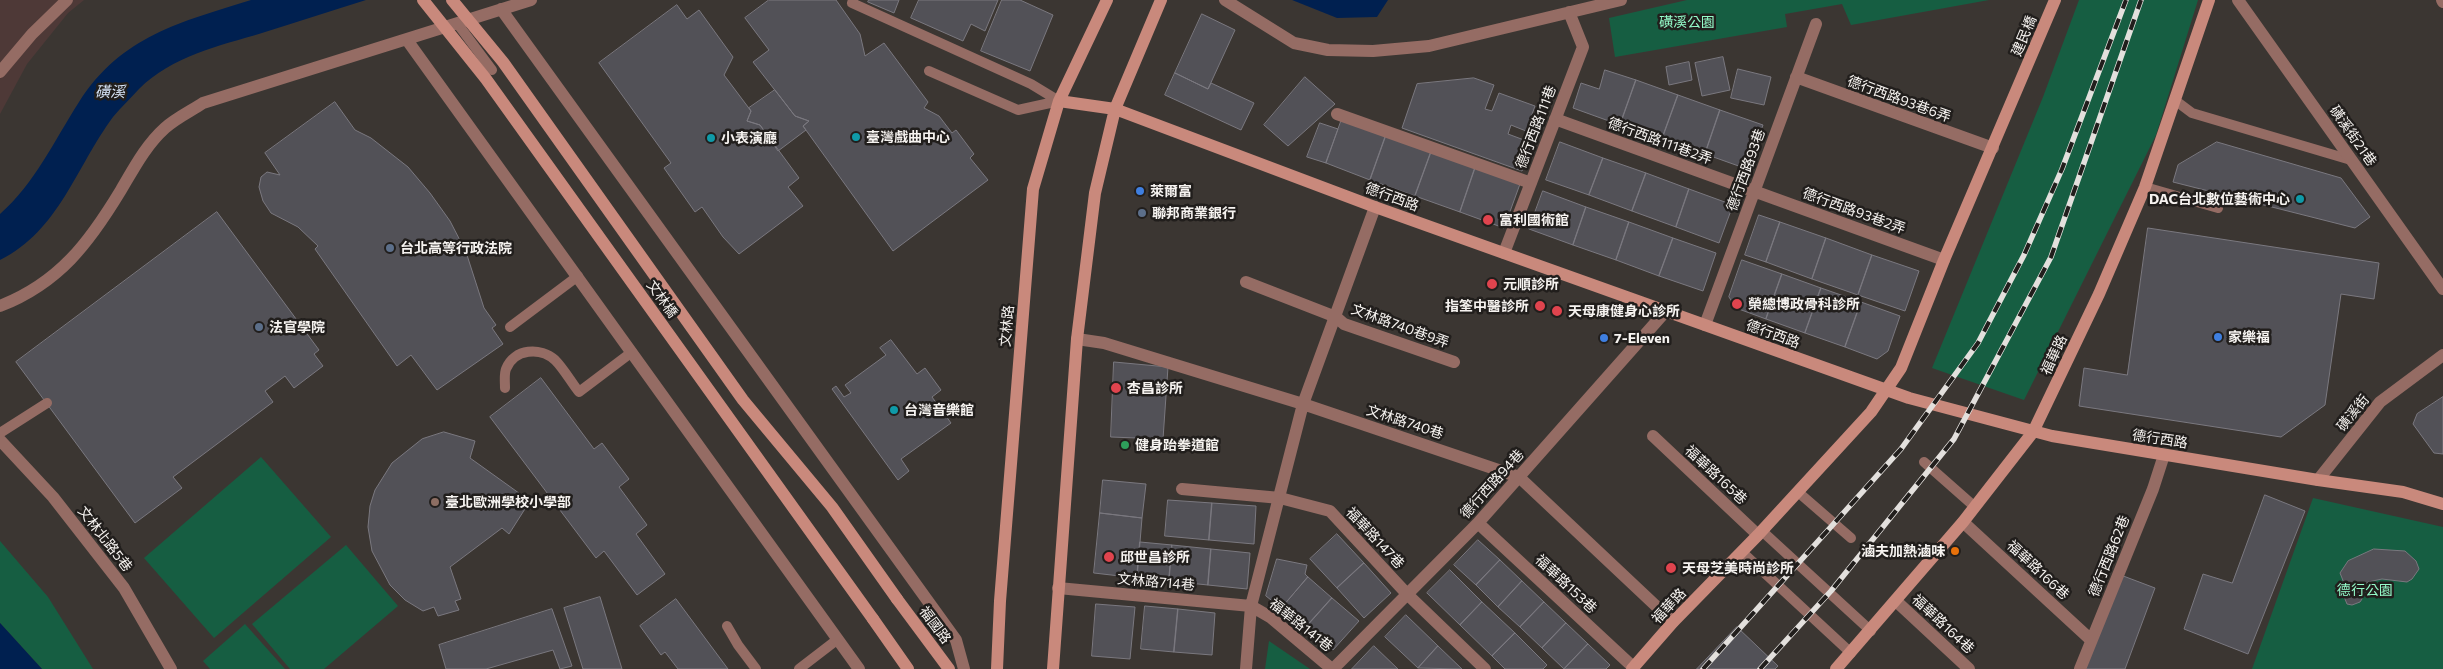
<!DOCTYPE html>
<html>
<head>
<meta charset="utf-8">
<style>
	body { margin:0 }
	canvas { display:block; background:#3b3632 }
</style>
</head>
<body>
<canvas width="2443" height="669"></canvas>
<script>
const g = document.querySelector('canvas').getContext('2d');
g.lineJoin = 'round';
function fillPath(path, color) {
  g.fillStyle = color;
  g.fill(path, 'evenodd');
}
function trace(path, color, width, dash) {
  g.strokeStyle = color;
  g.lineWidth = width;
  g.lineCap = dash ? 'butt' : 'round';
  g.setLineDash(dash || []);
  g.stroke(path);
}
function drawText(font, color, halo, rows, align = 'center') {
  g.font = font + ' Commissioner,"Noto Sans TC",sans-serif';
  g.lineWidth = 5;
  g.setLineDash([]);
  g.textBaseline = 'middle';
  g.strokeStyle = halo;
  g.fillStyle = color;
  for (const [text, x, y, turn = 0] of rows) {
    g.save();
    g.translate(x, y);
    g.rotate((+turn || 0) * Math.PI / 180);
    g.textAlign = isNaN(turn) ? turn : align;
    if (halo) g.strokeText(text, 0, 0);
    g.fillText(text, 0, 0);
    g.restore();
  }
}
fillPath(new Path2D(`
	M0,0H84L68,13L27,64L0,114Z`), '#4e3937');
fillPath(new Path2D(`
	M1687,0H1989L1851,25L1842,4L1785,14L1787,27L1615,57L1609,18Z
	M2079,0H2198L2156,135L2024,400L1932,368L2043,97Z
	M261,457L331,537L214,638L144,558Z
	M2313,498L2443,527V669H2252Z
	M0,541L48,597L93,669H42L0,623Z
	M346,545L398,606L324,669H290L252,624Z
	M245,624L285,669H210L203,661Z
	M1269,641L1310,669H1265Z`), '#165e42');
fillPath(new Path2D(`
	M251,0H366C331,11 297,22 262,33C219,46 172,56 139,89C131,98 121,107 113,117C76,167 59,231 0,260V214C35,183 54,141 79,102C121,36 181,22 251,0Z
	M1292,0H1388L1377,17L1337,18Z
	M0,623L1,624L42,669H0Z`), '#002050');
const building = new Path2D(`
	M769,0H836L860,34L865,56L884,43L928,102L924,108L939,116L952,133L956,130L974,154L970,158L988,180L893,251L803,126L809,121L795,116L753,62L769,50L745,18Z
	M869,0H899L894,13L868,2Z
	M919,0H998L985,31L971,24L963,41L911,18Z
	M1002,0H1020L1053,15L1030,71L981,51Z
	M677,5L687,19L699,10L733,57L724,75L751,111L747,121L760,125L799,178L788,187L803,206L739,254L723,237L702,207L695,212L664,168L671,163L599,63Z
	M1202,14L1235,30L1208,89L1175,73Z
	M1723,57L1730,90L1702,96L1695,63Z
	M1689,62L1692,80L1669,85L1666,67Z
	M1738,69L1771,77L1764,105L1731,98Z
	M1605,70L1636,80L1620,125L1573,108L1581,83L1599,89Z
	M1175,73L1208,89L1211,83L1254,103L1241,130L1165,95Z
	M1305,77L1335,104L1288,146L1264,125Z
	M1474,78L1494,85L1485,109L1492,111L1499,93L1535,106L1526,131L1511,125L1508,134L1532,143L1522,171L1402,128L1417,84Z
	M1636,80L1678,95L1662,139L1620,125Z
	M775,90L795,116L809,121L803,126L806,130L778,151L760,125L747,121L751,111L749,108Z
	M1678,95L1720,110L1705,154L1662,139Z
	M335,102L355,130L371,138L408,167L430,193L450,221L466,252L484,308L496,325L492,328L503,344L437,390L411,355L397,366L315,249L318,246L298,227L271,213L263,201L259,187L261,177L267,172L280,175L265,153Z
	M1720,110L1763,125L1747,169L1705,154Z
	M1342,119L1386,135L1370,180L1326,163Z
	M1320,123L1338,129L1326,163L1307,157Z
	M1386,135L1431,152L1415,196L1370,180Z
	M1560,142L1603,158L1589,195L1546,180Z
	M2217,142L2341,178L2370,217L2355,228L2173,182L2178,165Z
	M1431,152L1475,168L1460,212L1415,196Z
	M1603,158L1646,173L1632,211L1589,195Z
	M1475,168L1520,184L1504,228L1460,212Z
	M1646,173L1689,189L1676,227L1632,211Z
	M1689,189L1733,205L1719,243L1676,227Z
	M1543,191L1586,207L1573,245L1529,229Z
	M1586,207L1629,222L1616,260L1573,245Z
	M217,212L319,350L314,354L323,366L294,388L285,376L265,391L273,402L173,477L182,488L135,523L16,362Z
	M1759,215L1780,222L1766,262L1745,255Z
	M1629,222L1673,238L1659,276L1616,260Z
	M1780,222L1826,238L1812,279L1766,262Z
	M2148,228L2379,263L2374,299L2341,294L2325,405L2281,437L2079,406L2084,368L2127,375Z
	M1673,238L1716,253L1703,291L1659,276Z
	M1826,238L1872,255L1858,295L1812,279Z
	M1872,255L1919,271L1905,311L1858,295Z
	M1742,260L1782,274L1766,319L1736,308L1729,297Z
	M1782,274L1821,288L1805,333L1766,319Z
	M1821,288L1861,302L1845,347L1805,333Z
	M1861,302L1900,316L1888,351L1877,359L1845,347Z
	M891,340L917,374L925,368L941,390L932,397L951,423L901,459L909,471L898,480L832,389L836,386L844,397L851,393L845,385L886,355L880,348Z
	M1114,362L1168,367L1163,439L1111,437Z
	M541,378L594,449L602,443L629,479L619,487L647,525L636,534L665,574L637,595L604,551L596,558L490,417Z
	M2443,397V454L2434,453L2413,424L2417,414Z
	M444,432L475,441L470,458L530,501L509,534L502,528L450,567L461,599L455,601L459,610L438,616L434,607L423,611L405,600L390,585L372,551L368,527L370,506L375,490L392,463L422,439Z
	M1103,480L1146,484L1142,518L1100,513Z
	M2265,495L2305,511L2248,654L2184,629L2203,574L2232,583Z
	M1168,500L1212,503L1209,540L1165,536Z
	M1212,503L1256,506L1254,544L1209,540Z
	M1100,513L1142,518L1137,578L1094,573Z
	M1337,534L1364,563L1337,588L1310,559Z
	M1478,540L1500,560L1476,585L1454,565Z
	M1140,542L1172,545L1169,581L1137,578Z
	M1172,545L1211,549L1208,585L1169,581Z
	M1211,549L1250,553L1247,589L1208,585Z
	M2374,549L2405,551L2416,561L2419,569L2412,579L2407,582L2382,579L2368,582L2361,588L2362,599L2360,602L2352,605L2347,604L2343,594L2346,588L2340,573L2348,561Z
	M1277,559L1307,565L1305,574L1308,577L1281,608L1266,596Z
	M1500,560L1522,581L1498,607L1476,585Z
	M1364,563L1391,593L1364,618L1337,588Z
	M1450,570L1482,602L1460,625L1427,593Z
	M2118,574L2155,588L2125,669H2082Z
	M1308,577L1332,598L1306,627L1283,607Z
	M1522,581L1544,602L1520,627L1498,607Z
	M600,597L622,669H583L564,608Z
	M1332,598L1359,621L1333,650L1306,627Z
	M676,599L728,669H678L665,652L661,655L640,626Z
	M1482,602L1515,633L1492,656L1460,625Z
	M1544,602L1566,623L1542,648L1520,627Z
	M1096,604L1135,607L1130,659L1092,656Z
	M1145,606L1178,609L1174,652L1141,649Z
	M552,609L572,666L560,669L553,650L486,669H446L439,645Z
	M1178,609L1215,613L1212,655L1174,652Z
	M1406,615L1438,646L1418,668L1385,637Z
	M1566,623L1588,644L1564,669L1542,648Z
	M1737,627L1778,666L1775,669H1697Z
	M1515,633L1547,665L1543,669H1505L1492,656Z
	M1588,644L1610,665L1606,669H1564Z
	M1374,646L1398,669H1352Z
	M1438,646L1462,669L1418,668Z`);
fillPath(building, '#525157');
trace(building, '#7a787f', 1);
trace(new Path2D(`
	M853,0L852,3L1031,84L1059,101
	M457,23L492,70
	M929,71L1018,110L1059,101
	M2176,101L2192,113L2351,160
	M2145,187L2218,208
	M510,327L578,276
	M505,388C505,382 504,374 506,369C514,348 541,347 555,360C564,369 571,382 579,392L632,352
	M0,433L47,403
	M1924,462L1975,507
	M1798,492L1851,538
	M1762,531L1871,631
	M1742,552L1851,653
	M727,626L738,645L756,669
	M799,669L838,639`), '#956c64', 10);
trace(new Path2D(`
	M1225,0L1294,43L1328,50L1373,51L1429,46L1621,0
	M2238,0L2443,289
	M2442,0L2443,2
	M501,9L956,640L964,669
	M407,40L859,669
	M0,72L32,34L67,0
	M1796,77L1993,148
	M1337,114L1531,183
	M1555,119L1944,260
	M1504,253L1583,47L1569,12
	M1246,282L1336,317L1344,324L1454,362
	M0,306C59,283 89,243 121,190C134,168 146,145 165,128C176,118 191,111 203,103L531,0
	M1705,325L1816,24
	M1077,339L1104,343L1303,404L1519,477L1673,622
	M1653,436L1758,535
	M0,440L53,497L124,588L171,669
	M2318,480L2380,402L2443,355
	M1182,489L1280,498L1330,511L1407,594L1485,669
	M1963,522L2091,640
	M1478,523L1633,667
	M1058,588L1251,606L1270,617L1332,669
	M1896,601L1969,669
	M1246,669L1251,606L1303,404L1375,207
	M1333,669L1478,523L1665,312
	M2080,669L2153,489L2164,455`), '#956c64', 12);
trace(new Path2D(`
	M1059,101L1115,109L1375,207L1909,398L2052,436L2318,480L2403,492L2443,504
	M897,599L949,669
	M873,619L908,669
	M997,669L1000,601L1033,189L1059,101L1107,0
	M1053,669L1077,339L1095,193L1115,109L1161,0
	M1632,669L1673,622L1758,535L1871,412L1901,368L1944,260L2055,0
	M1836,669L1963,522L2033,432L2099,294L2145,187L2209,0`), '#c9897c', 12);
const rail = new Path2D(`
	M1703,669L1901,449L1978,343L2024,255L2062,169L2126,0
	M1760,669L1831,591L1954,439L2051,257L2141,0`);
trace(rail, '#e3e0dd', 5.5);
trace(rail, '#211e1c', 4, [11]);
trace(new Path2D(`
	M423,0L486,79L873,619
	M452,0L503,62L743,400L832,507L897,599`), '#c9897c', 12);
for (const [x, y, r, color] of [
	[856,137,5,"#0f9aa8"],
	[711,138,5,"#0f9aa8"],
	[1140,191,5,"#3f7fe0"],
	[2300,199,5,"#0f9aa8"],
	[1142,213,5,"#5c6f8a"],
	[1488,220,6,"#e0444e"],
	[390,248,5,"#5c6f8a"],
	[1492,284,6,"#e0444e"],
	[1737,304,6,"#e0444e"],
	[1540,306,6,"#e0444e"],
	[1557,311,6,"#e0444e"],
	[259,327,5,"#5c6f8a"],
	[2218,337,5,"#3f7fe0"],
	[1604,338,5,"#3f7fe0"],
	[1116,388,6,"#e0444e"],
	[894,410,5,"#0f9aa8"],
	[1125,445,5,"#2e9e5b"],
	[435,502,5,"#8d6e63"],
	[1955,551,5,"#e8710a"],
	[1109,557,6,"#e0444e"],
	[1671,568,6,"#e0444e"]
]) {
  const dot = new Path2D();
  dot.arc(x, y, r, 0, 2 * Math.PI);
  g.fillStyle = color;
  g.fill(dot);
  trace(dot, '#211e1c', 2);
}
drawText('14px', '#94fcca', '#211e1c', [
	["磺溪公園",1687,22],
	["德行公園",2365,590]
]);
drawText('14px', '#f6f3f0', '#211e1c', [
	["建民橋",2024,36,-67],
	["德行西路93巷6弄",1899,99,20],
	["德行西路111巷",1536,127,-69],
	["磺溪街21巷",2353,136,55],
	["德行西路111巷2弄",1660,141,20],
	["德行西路93巷",1746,170,-70],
	["德行西路",1392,197,20],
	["德行西路93巷2弄",1854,211,20],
	["文林橋",662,299,54],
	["文林路",1007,326,-85],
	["文林路740巷9弄",1400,326,20],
	["德行西路",1773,334,20],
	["福華路",2054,355,-65],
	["磺溪街",2353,413,-51],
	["文林路740巷",1405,422,18],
	["德行西路",2160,439,9],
	["福華路165巷",1716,475,43],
	["德行西路94巷",1492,484,-48],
	["福華路147巷",1375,538,47],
	["文林北路5巷",105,539,52],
	["德行西路62巷",2109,556,-68],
	["福華路166巷",2038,570,43],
	["文林路714巷",1156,582,5],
	["福華路153巷",1566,584,43],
	["福華路",1669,606,-47],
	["福華路164巷",1943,624,43],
	["福國路",935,625,53],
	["福華路141巷",1301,625,38]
]);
drawText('bold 14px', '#f6f3f0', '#211e1c', [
	["臺灣戲曲中心",866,137],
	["小表演廳",721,138],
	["萊爾富",1150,191],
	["DAC台北數位藝術中心",2290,199,"right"],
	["聯邦商業銀行",1152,213],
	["富利國術館",1499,220],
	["台北高等行政法院",400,248],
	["元順診所",1503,284],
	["榮總博政骨科診所",1748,304],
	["指筌中醫診所",1529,306,"right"],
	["天母康健身心診所",1568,311],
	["法官學院",269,327],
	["家樂福",2228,337],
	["7-Eleven",1614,338],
	["杏昌診所",1127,388],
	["台灣音樂館",904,410],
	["健身跆拳道館",1135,445],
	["臺北歐洲學校小學部",445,502],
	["滷夫加熱滷味",1945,551,"right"],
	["邱世昌診所",1120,557],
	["天母芝美時尚診所",1682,568]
], 'left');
drawText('italic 15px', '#d7e5f8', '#211e1c', [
	["磺溪",110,92]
]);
</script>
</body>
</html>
